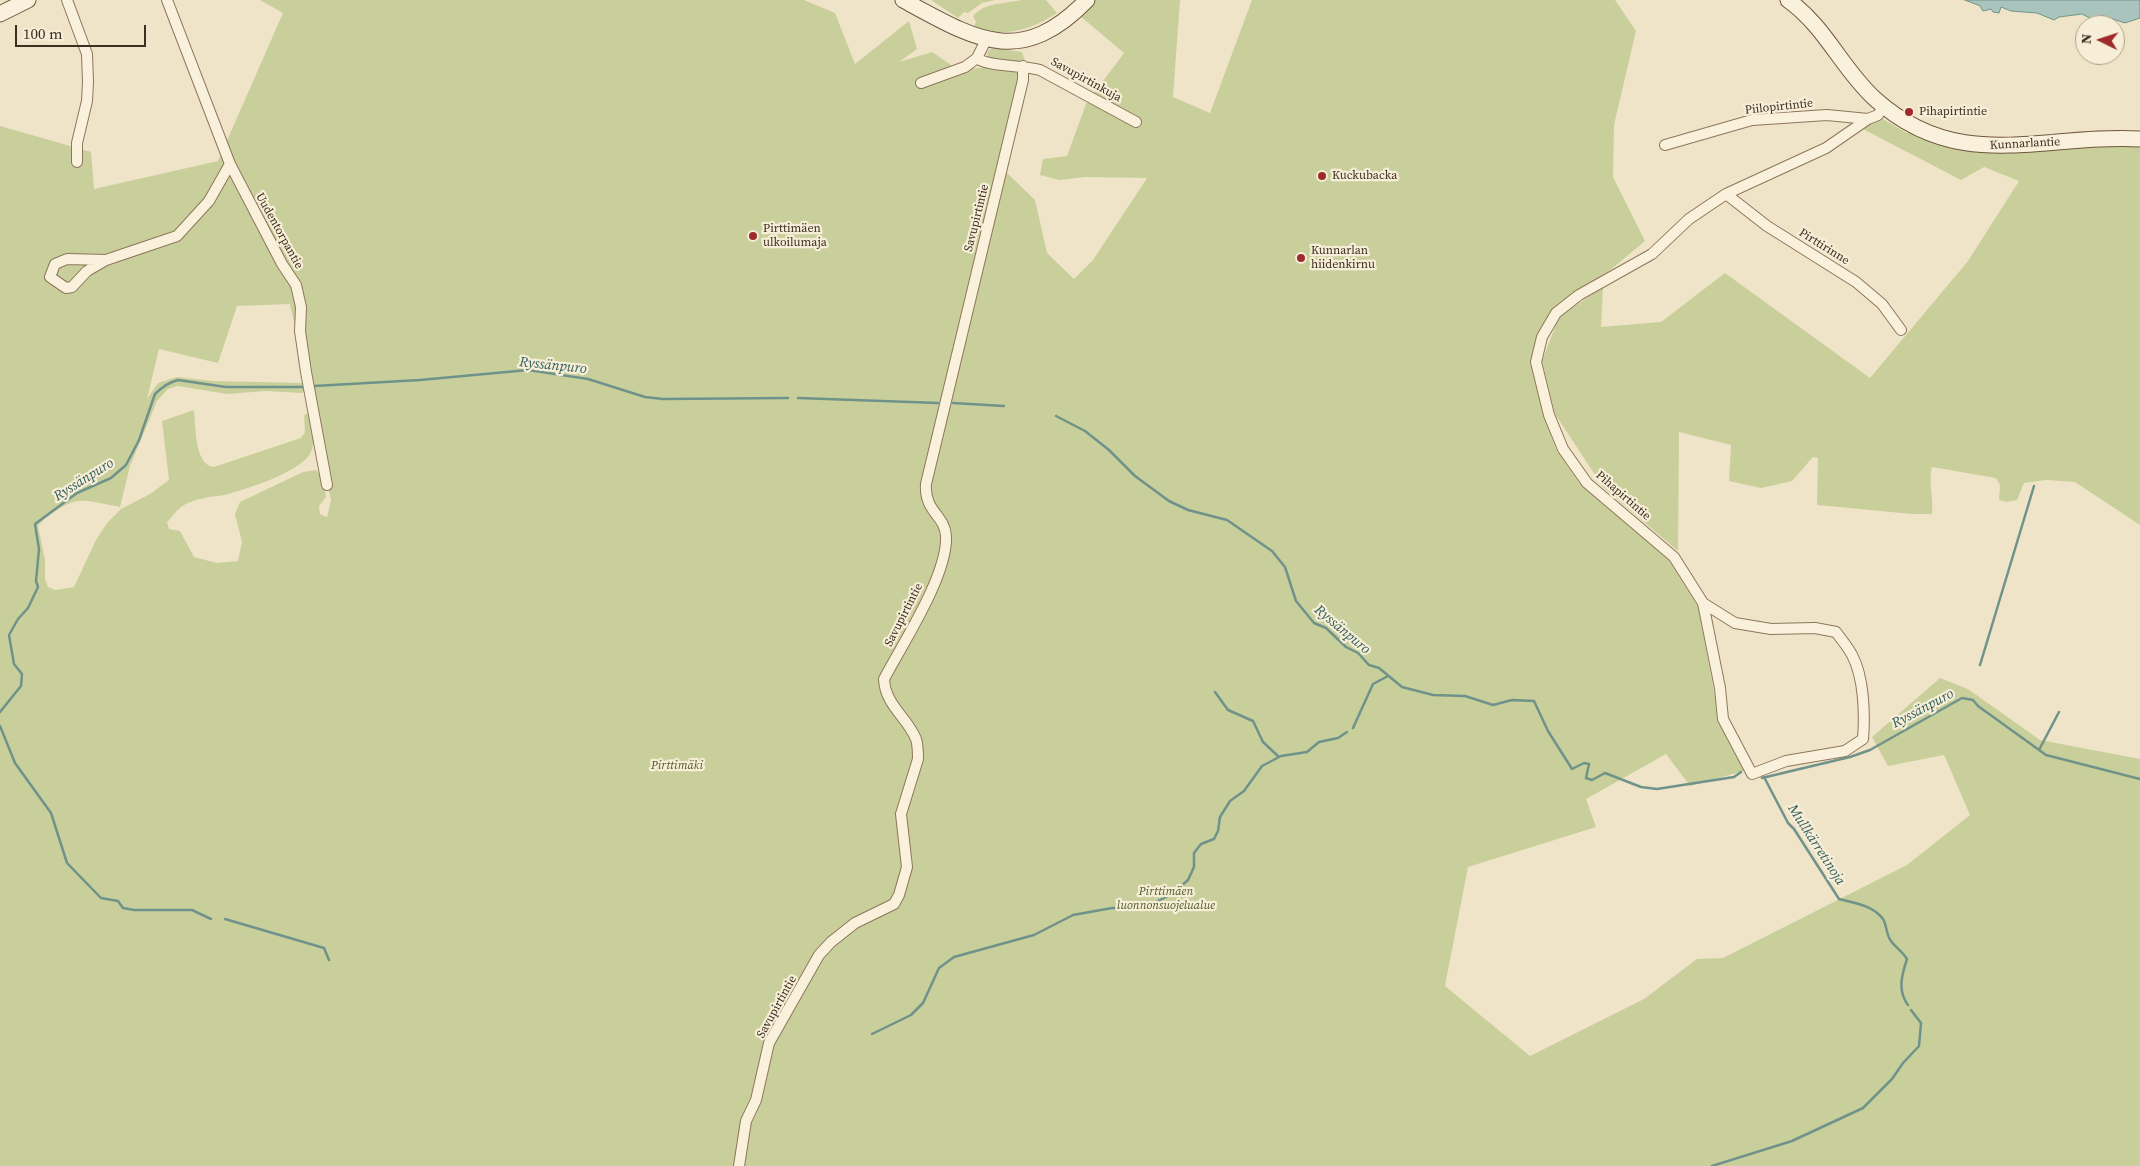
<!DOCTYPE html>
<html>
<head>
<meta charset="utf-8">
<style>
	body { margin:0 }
	#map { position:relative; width:2140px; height:1166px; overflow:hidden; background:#f0e4c8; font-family:"Source Serif 4",serif }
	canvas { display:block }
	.north { position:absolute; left:2075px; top:15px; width:50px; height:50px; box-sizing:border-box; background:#f7eed8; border:1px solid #ada18e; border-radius:50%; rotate:274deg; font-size:14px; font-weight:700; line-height:20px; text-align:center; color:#3d2e20 }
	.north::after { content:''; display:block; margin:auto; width:18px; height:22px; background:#9e2a2b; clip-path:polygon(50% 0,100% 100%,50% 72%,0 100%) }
	.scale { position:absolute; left:15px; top:25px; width:131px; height:22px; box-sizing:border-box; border:2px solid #3d2e20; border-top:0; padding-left:6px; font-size:15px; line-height:18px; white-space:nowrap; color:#3d2e20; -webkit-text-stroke:4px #f7eed8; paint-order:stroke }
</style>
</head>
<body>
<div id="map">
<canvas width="2140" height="1166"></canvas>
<div class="north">N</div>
<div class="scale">100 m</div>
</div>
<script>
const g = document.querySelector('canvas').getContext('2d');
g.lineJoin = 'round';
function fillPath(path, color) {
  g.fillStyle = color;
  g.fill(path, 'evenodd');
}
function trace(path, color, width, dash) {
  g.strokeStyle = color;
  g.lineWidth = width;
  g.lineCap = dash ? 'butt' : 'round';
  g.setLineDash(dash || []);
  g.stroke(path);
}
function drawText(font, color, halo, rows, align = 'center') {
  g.font = font + ' "Source Serif 4",serif';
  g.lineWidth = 4.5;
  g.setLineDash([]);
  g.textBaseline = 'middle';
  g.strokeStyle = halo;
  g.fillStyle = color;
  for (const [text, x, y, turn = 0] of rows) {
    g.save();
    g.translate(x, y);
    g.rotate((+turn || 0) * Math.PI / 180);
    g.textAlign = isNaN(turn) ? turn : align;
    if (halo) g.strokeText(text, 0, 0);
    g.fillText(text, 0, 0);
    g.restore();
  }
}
fillPath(new Path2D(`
	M260,0H804L835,13L855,64L909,21L917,49L899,62L932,52L957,69L1027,66L1005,171L1035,200L1047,253L1074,279L1093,260L1147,178L1086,177L1059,180L1040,175L1043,159L1067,156L1086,104L1124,53L1079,15L1095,0H1180L1173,97L1210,113L1252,0H1615L1636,31L1614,125L1613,177L1645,241L1603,276L1554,310L1534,359L1542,411L1556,449L1578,481L1669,560L1698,607L1719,718L1747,770L1690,786L1666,754L1586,799L1596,827L1468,867L1445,986L1530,1056L1644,999L1697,959L1723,958L1907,865L1970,815L1944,755L1888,766L1872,737L1940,678L1968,689L2040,740L2140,759V1166H0V126L91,152L94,189L218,161L283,13ZM290,304L331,500L327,517L320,514L319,506L326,497L322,477L316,470L303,472L240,502L235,514L242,542L238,561L217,563L194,557L180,531L169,529L167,522C171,518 175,512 180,508C190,499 211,497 224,495C244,490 302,472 311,452C316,441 312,426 309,414H306L304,416L305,432L301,438L214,467C194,465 196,426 194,410L162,421L169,480L150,494L121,509L107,523L96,540L74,587L55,590L48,587L45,579V560L38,526C46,516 66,502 79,501C92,500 107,505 120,507L130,466L157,401L168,389L178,386L227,394L266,391L302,393L305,391L303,383L213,381L177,377L158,383L147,399L159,349L218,363L237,306Z
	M931,0H996L982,3L968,13L964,12L958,18Z
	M1021,0H1046L1057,13C1031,30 1003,39 974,26L976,22L973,16C985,2 1004,4 1021,0Z
	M992,48L1022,52L1026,64L988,58L987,52Z
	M1881,118L1907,133L1909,132L1948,144H2140V525L2075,482L2046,480L2024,483L2017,500L2007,502L1999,500L2000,485L1996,478L1932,467C1928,482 1934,499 1932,514H1912L1817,505L1818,458L1813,457L1792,481L1761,488L1729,481L1731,445L1679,432L1678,551L1603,487L1555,414L1542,361L1559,317L1603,287L1601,327L1661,322L1725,273L1870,378L1968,261L2019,181L1984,167L1961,180L1861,128Z`), '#c9cf9b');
const water = new Path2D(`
	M1965,0H2140V18L2125,23L2113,19L2094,20L2082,14L2059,17L2054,20L2037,13L2011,11L2001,7L1999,13L1993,12L1991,9L1983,11L1980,6Z`);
fillPath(water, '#a9c4bc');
trace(water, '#6f938a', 1);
trace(new Path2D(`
	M314,386L420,380L528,370L588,379L645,397L663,399L788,398
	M798,398L938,403
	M953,403L1004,406
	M1056,416L1085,431L1109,450L1135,476L1169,501L1188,510L1227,520L1272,551L1285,567L1296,601L1314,623L1326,628L1346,647L1358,653L1369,665L1379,668L1402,687L1433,695L1465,696L1493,705L1512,700L1534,701L1548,731L1572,769L1584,763L1589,764L1586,778L1592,780L1605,773L1641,787L1657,789L1734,777L1741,772
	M1980,665L2034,486
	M1215,692L1228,710L1253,721L1263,742L1279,757
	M0,712L21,686L22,674L14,664L9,635L18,619L28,608L38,587L36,581L39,549L35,524L77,493L111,478L126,465L139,440L155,394C161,388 170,382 178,380L226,387H302
	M0,726L15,763L51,813L67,863L101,898L118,901L123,908L134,910H192L211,919
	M1353,728L1373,684L1388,676
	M2039,750L2059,712
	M1764,777L1788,823L1794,829L1839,899C1854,903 1873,905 1883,919C1887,925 1886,935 1891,941C1896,948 1902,951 1907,959C1902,974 1897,991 1908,1005
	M1762,778L1850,757L1870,750L1962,698L1973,700L1978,706L2046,755L2140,779
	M1139,907H1146L1172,894L1188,880L1194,867V853L1201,844L1214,839L1218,831L1220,817L1230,801L1244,791L1262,766L1281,756L1307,752L1319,742L1338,738L1347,732
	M225,919L324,948L329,960
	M872,1034L911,1015L923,1003L939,968L954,957L1034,935L1073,915L1112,908H1132
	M1712,1166L1792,1141L1863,1108L1892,1079L1903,1063L1919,1046L1921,1023L1911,1010`), '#6f938a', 2.5);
const street = new Path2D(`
	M67,0L87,54L88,82L87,101L77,143V162
	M167,0L230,164L282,264L296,285L301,307L300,331L306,372L327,485
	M977,58C987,67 1024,65 1040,70L1136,122
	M921,83L965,67L977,58L986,40
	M1665,145L1752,120L1827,115L1868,119
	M1726,194L1767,226L1856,282L1882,304L1901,330
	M106,260L87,271L72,287L66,288L50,277L55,264L67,259L106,260L177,236L209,201L230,164
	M1703,603L1735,623L1771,629L1815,628L1836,632C1841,639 1848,647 1852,655C1864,677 1865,714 1863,739L1845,751L1786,761L1752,774L1723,719L1720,688L1703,603L1674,557L1587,483L1563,449L1549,415L1536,362L1542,337L1556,313L1579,295L1652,254L1689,219L1726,194L1826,148L1868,119L1878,115L1884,106
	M739,1166L746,1121L756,1100L769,1043L819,955L831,942L855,923L894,904L899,895L907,867L901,814L918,759C918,752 918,745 916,739C907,717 885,705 884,679C903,643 948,575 946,536C945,515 924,512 926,484L1023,80V66`);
const secondary = new Path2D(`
	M903,0C975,39 1020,69 1087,0
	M1788,0C1825,26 1842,69 1875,99C1960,175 2042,133 2140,139
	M0,14L28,0`);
trace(street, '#8d765c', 12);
trace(secondary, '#6f573f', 17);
trace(street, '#faf1dc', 10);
trace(secondary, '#faf1dc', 15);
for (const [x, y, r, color] of [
	[1909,112,5,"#9e2a2b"],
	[1322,176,5,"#9e2a2b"],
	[753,236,5,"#9e2a2b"],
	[1301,258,5,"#9e2a2b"]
]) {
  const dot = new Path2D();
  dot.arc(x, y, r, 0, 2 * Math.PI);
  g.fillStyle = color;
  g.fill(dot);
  trace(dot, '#f7eed8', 2);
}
drawText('12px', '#3d2e20', '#f7eed8', [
	["Savupirtinkuja",1086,80,29],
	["Piilopirtintie",1779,107,-6],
	["Kunnarlantie",2025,144,-3],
	["Savupirtintie",977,218,-76],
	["Uudentorpantie",279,231,61],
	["Pirttirinne",1824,247,32],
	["Pihapirtintie",1623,496,41],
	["Savupirtintie",904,615,-63],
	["Savupirtintie",777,1007,-61]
]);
drawText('12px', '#3d2e20', '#f7eed8', [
	["Pihapirtintie",1919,112],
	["Kuckubacka",1332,176],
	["Pirttimäen",763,229],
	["ulkoilumaja",763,243],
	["Kunnarlan",1311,251],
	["hiidenkirnu",1311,265]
], 'left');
drawText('italic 12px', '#4d5a26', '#f7eed8', [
	["Pirttimäki",677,766],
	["Pirttimäen",1166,892],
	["luonnonsuojelualue",1166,906]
]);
drawText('italic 14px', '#2f5d5a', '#f7eed8', [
	["Ryssänpuro",553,366,6],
	["Ryssänpuro",84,480,-32],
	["Ryssänpuro",1342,630,40],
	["Ryssänpuro",1923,709,-28],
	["Mullkärretinoja",1816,845,57]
]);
</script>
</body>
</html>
